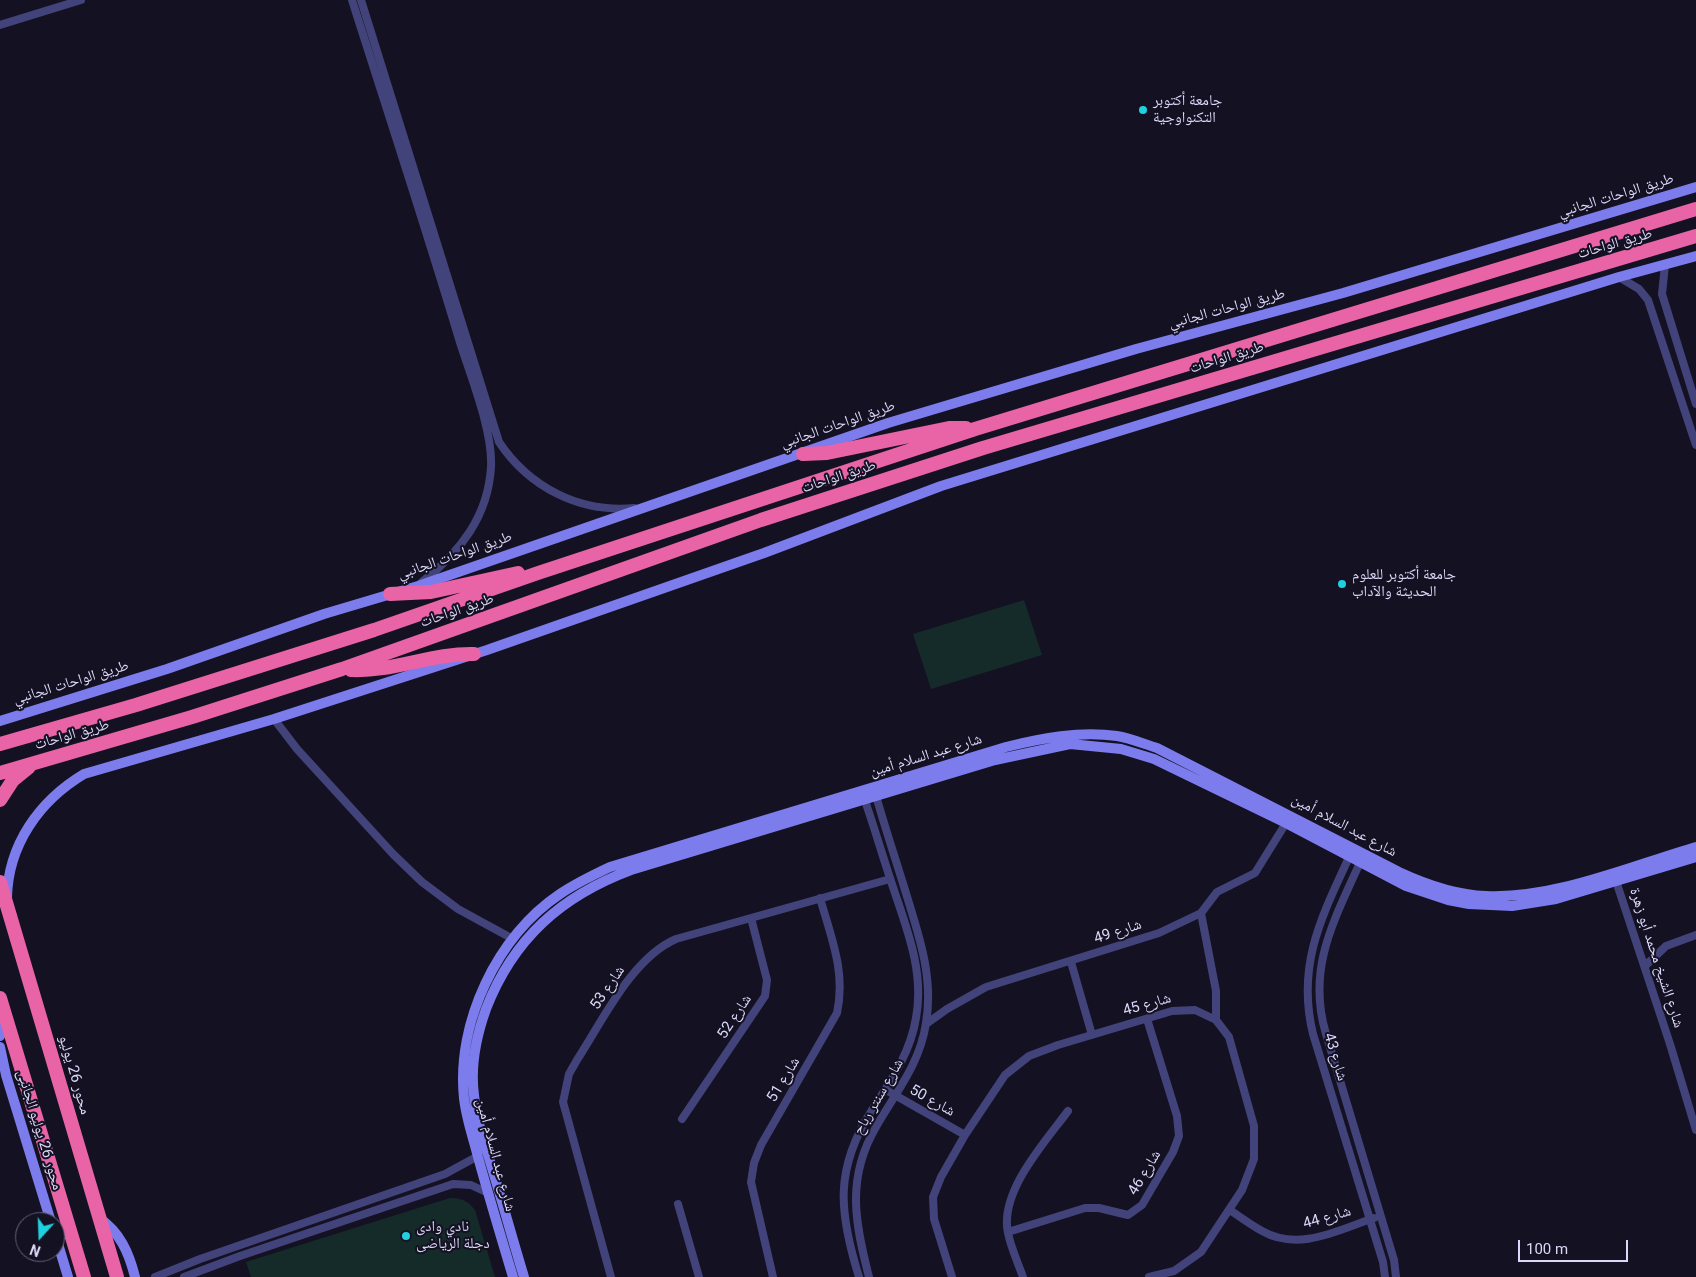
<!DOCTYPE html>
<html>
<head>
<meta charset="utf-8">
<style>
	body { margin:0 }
	#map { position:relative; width:1696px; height:1277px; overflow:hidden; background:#141122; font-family:Roboto,sans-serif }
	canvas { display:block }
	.north { position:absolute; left:15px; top:1212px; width:50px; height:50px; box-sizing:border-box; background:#141122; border:1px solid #646178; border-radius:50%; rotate:200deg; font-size:14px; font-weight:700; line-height:20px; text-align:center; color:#dbd8f9 }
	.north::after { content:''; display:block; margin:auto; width:18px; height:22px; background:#1fd0de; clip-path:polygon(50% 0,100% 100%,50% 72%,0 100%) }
	.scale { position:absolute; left:1518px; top:1240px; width:110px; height:22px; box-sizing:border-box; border:2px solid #dbd8f9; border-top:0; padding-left:6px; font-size:15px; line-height:18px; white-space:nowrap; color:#dbd8f9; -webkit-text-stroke:4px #141122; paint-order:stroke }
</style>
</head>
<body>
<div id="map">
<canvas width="1696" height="1277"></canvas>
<div class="north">N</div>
<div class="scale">100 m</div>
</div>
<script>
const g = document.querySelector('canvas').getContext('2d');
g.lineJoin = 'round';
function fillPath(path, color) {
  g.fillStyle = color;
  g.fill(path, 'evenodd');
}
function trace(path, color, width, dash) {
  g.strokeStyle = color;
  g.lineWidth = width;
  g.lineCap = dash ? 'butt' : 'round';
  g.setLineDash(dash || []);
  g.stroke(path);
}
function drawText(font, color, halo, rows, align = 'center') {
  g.font = font + ' Roboto,"Noto Naskh Arabic",sans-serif';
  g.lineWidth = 4;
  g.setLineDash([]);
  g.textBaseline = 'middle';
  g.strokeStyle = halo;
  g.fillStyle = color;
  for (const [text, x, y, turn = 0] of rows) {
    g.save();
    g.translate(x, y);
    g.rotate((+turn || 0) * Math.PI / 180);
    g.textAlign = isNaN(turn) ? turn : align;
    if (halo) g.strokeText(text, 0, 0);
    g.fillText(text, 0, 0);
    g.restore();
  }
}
fillPath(new Path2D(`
	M1024,600L1042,655L931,689L913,634Z
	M450,1198C462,1198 468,1201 475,1210L495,1277H251L246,1262Z`), '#152b2a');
trace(new Path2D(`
	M352,0C388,113 425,226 459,339C470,375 493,430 491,467C488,517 460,552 422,582
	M361,0L499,442C529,487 579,513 634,508
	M0,25L81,0
	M1665,265L1662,294L1696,404
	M1619,277L1639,289L1648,300L1696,445
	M274,719L297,749L393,854L422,882L458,909L513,939
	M1351,853C1322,916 1296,964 1313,1034L1383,1262L1385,1277
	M1362,858C1335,919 1306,967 1326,1034L1394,1260L1396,1277
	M1616,881L1670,1044L1696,1130
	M1201,913L1216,991V1020
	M1071,962L1092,1035
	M1645,966L1666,946L1696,935
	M926,1024L947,1009L986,987L1159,933L1201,913L1217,892L1255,873L1286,823
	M886,1090L965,1135
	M682,1119L765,996L767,980L751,918
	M678,1204L699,1277
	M1230,1210C1240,1217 1251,1225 1262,1231C1299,1252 1338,1230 1374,1218
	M1008,1232L1085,1208H1099L1128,1215L1142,1205L1173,1152L1179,1136L1177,1116L1147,1019
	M155,1277L200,1259L445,1174L478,1156
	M184,1277L240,1256L453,1184L471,1185L488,1193
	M611,1277L563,1102L569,1074L577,1060C603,1020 632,958 676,939L890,879
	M773,1277L751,1182L754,1163L761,1145L837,1013C846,972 831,937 820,898
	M859,1277C839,1213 834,1169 872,1110C891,1080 910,1054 916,1018C925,969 905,925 890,878C881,851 873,823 863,795
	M869,1277C855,1223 846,1178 876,1127C896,1092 920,1064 926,1023C934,976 918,933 905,890C895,857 884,825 875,792
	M952,1277L934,1219L933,1197L941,1177L965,1135L1005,1075L1029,1056L1058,1045L1172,1011L1195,1010L1216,1020L1229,1037L1254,1126V1159L1242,1190L1201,1252L1174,1271L1149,1277
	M1023,1277C1018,1263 1011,1248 1008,1233C999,1192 1045,1142 1068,1111`), '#43437b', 8);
trace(new Path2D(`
	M0,721L167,669L324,614L418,586L888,423L1136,349L1343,293L1696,187
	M7,898C8,845 39,801 84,774L274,719L487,650L764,553L941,486L1619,277L1696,256
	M0,1036L6,1018
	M0,1047L6,1075L51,1222
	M99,1218C120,1232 129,1253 135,1277
	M55,1234L68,1277
	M513,1277C501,1237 489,1197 478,1157C473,1137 466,1118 464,1098C456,1023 497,936 560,894C576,883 593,875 610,867L1006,747C1042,738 1079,731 1117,736C1130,738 1144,744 1157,748L1399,872C1427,885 1455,895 1486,896C1555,899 1631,866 1696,847
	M524,1277C513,1241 503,1204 492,1168C485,1144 476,1120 474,1095C470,1065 476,1037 486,1009C513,939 561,896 631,870L995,760L1070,744L1121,749L1154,759L1286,823L1406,886L1448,900L1469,904L1512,906L1556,899L1696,857`), '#7c7ced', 10);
trace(new Path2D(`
	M803,454L827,453L949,428H966
	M390,594L431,592L518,573
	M351,670C393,672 432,653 474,654
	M0,744L136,705L374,630L538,573L975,429L1696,209
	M0,773L192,717L342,669L761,520L983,448L1696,236
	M0,800L13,780L29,767
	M0,882L117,1277
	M0,998L84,1277`), '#e963a7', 14);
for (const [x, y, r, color] of [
	[1143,110,5,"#1fd0de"],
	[1342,584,5,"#1fd0de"],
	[406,1236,5,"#1fd0de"]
]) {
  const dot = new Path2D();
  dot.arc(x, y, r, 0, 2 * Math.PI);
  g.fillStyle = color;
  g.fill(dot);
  trace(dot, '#141122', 2);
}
drawText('15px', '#dbd8f9', '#141122', [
	["جامعة أكتوبر",1153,101],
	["التكنواوجية",1153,118],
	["جامعة أكتوبر للعلوم",1352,575],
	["الحديثة والآداب",1352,592],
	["نادي وادى",416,1227],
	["دجلة الرياضى",416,1244]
], 'left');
drawText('15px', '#dbd8f9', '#141122', [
	["طريق الواحات الجانبي",1616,196,-17],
	["طريق الواحات",1615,244,-16],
	["طريق الواحات الجانبي",1227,309,-15],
	["طريق الواحات",1227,358,-17],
	["طريق الواحات الجانبي",838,425,-19],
	["طريق الواحات",839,477,-18],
	["طريق الواحات الجانبي",455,556,-19],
	["طريق الواحات",457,611,-19],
	["طريق الواحات الجانبي",71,683,-17],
	["طريق الواحات",72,735,-16],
	["شارع عبد السلام أمين",926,756,-17],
	["شارع عبد السلام أمين",1344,826,28],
	["شارع 49",1118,932,-18],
	["شارع الشيخ محمد أبو زهرة",1656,958,72],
	["شارع 53",608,988,-56],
	["شارع 45",1147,1005,-16],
	["شارع 52",735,1017,-57],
	["شارع 43",1335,1057,73],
	["محور 26 يوليو",74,1075,74],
	["شارع 51",784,1080,-59],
	["شارع سنتر رباح",879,1097,-60],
	["شارع 50",932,1101,29],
	["محور 26 يوليو الجانبى",39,1130,73],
	["شارع عبد السلام أمين",495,1155,75],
	["شارع 46",1145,1173,-59],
	["شارع 44",1327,1218,-16]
]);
</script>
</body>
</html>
